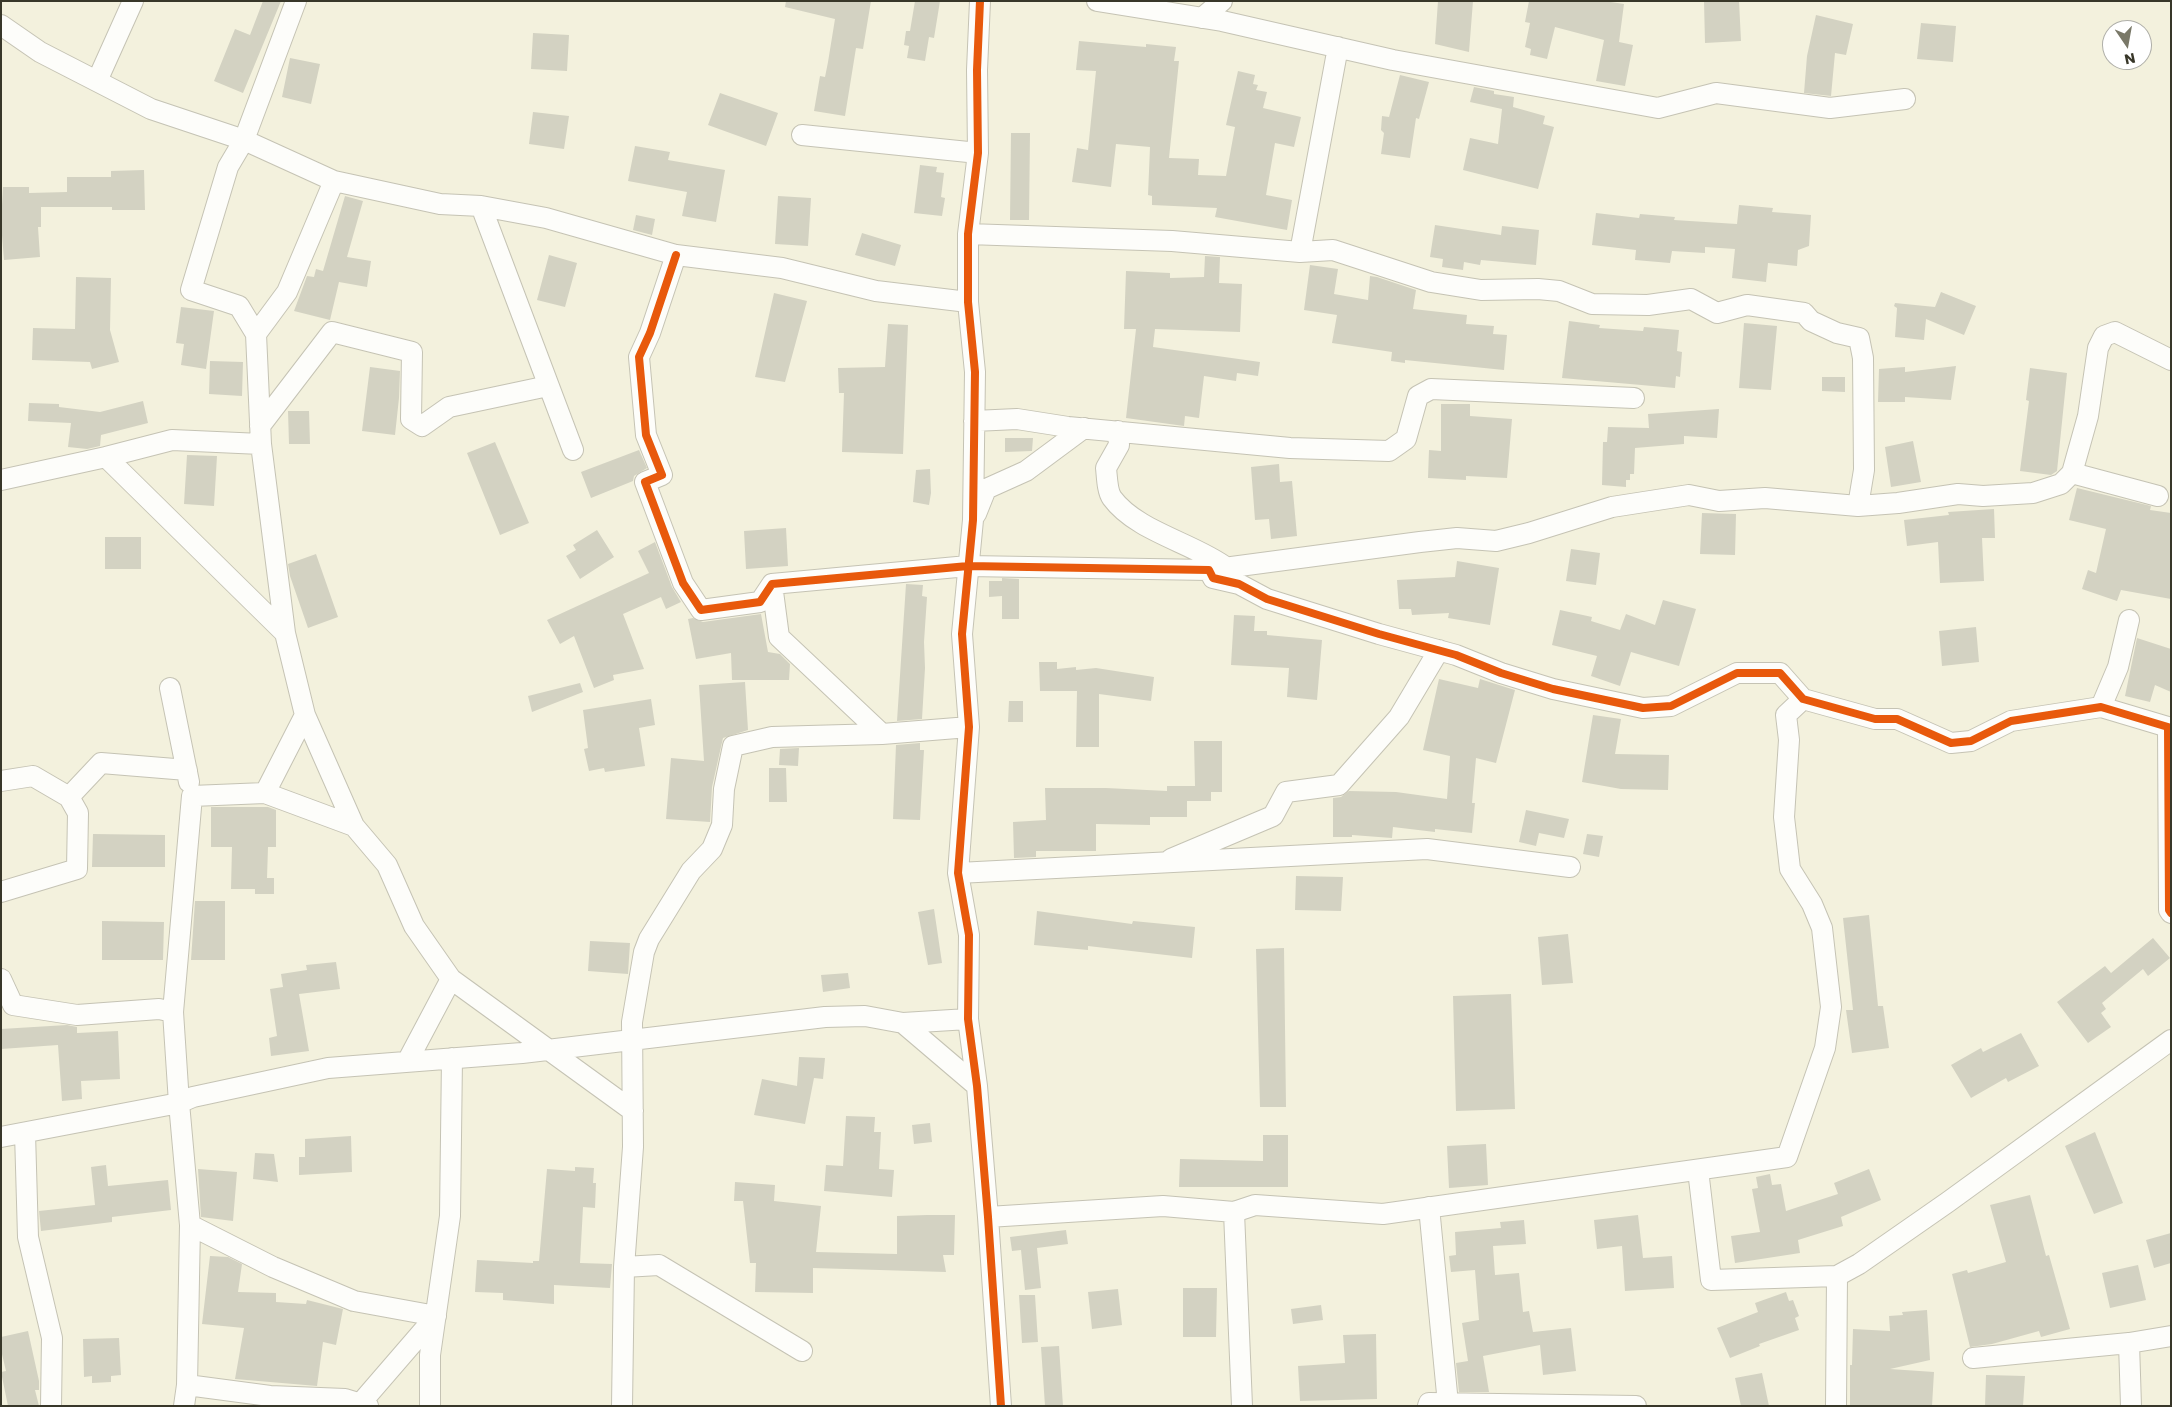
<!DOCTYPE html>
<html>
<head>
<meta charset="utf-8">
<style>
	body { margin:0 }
	#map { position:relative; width:2172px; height:1407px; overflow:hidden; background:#f3f1dd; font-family:Poppins,sans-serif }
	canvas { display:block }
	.frame { position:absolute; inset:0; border:2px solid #383729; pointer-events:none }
	.north { position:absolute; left:2102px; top:20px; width:50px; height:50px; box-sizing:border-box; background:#fff; border:1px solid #afafa9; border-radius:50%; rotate:168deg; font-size:14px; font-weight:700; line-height:20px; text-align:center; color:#383729 }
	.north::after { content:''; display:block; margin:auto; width:18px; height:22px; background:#797868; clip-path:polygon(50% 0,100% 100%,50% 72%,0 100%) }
</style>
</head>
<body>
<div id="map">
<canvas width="2172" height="1407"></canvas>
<div class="frame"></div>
<div class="north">N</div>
</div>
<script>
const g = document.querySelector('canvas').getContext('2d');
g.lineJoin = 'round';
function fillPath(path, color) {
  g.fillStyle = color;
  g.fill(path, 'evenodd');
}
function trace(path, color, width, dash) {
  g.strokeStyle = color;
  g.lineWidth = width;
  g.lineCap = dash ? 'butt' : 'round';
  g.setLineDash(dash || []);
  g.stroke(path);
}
fillPath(new Path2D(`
	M263,1H281L243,93L214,81L235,29L250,35Z
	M786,1H871L863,49L856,48L845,116L814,111L820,76L825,77L828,62L835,19L785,7Z
	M915,1H940L934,38L929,37L925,61L907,58L909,46L904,45L906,31H910Z
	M1438,1H1473L1469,52L1435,44Z
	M1529,1H1604L1624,4L1619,42L1633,45L1625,86L1596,81L1604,40L1555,27L1547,59L1530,55L1531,49L1525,47L1530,23L1525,22Z
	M1704,1H1739L1741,41L1705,43Z
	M1816,15L1853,24L1846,55L1835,53L1831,96L1804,93L1807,56Z
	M1921,23L1956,26L1953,62L1917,59Z
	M533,33L569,35L567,71L531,69Z
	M1079,41L1146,47V44L1176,47L1174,61H1179L1169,158L1199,159L1198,175L1226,176L1235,127L1226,125L1238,71L1255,75L1253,84L1258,85L1256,90L1267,92L1263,108L1301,117L1294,147L1275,143L1266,195L1292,200L1287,230L1215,217L1217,208L1152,205V196L1148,195L1150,147L1116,144L1111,187L1072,182L1077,148L1088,150L1096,71L1076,70Z
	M290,58L320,64L311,104L282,97Z
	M1400,75L1429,82L1419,119L1416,118L1410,158L1381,154L1384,133L1381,130L1382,116L1389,117Z
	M1474,87L1494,91V94L1514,97L1513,107L1545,116L1543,124L1554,127L1538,189L1463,170L1470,138L1498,144L1502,109L1470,102Z
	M720,93L778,113L766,146L708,125Z
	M533,112L569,116L564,149L529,144Z
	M1011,133H1030L1029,220H1010Z
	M635,146L670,152L668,160L725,170L716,222L682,216L687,192L628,181Z
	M920,165L937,167L936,172L944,173L941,197L945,198L942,216L914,213Z
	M144,170L145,210H112V207H41V227H38L40,257L4,260L1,223L3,187H29V193L67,192V177H111V171Z
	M345,196L363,201L347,257L371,261L367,287L339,282L330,320L294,311L307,276L314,277L316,269L323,271Z
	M778,196L811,198L808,246L775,244Z
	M1739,205L1773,208L1772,212L1811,215L1809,246L1798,250L1797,266L1768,263L1766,282L1732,278L1735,249L1705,247V253L1672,251L1670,263L1635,260L1636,250L1592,245L1596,213L1639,218L1640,214L1675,217L1674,220L1737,224Z
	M636,215L655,219L652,235L633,230Z
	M1435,225L1501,235L1502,226L1539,230L1536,265L1481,260L1480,265L1464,262L1463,270L1442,267L1443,259L1430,257Z
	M862,233L901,245L895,266L855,255Z
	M549,255L577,263L565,307L537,300Z
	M1205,256L1220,257L1219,283L1242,284L1240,332L1155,329L1153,347L1260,362L1258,376L1237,373L1236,381L1204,376L1199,418L1185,416L1184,426L1126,418L1136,329H1124L1126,271L1170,273V278L1204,277Z
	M1310,265L1338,269L1334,294L1368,300L1370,276L1377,277L1416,290L1413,309L1467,315L1466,324L1494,326L1493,334L1507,335L1504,370L1405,360V363L1391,361L1392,352L1332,343L1337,315L1304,310Z
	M76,277L111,278L110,330L119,362L92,369L90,362L32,360L33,328L75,329Z
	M1941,292L1976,306L1964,335L1926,319L1924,340L1895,337L1897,308L1894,306L1895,303L1935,307Z
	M774,293L807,301L785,382L755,377Z
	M181,307L214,311L206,369L181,365L184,344L176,343Z
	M1569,321L1600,325L1599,328L1643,331L1644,327L1679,330L1677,351L1682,352L1680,377L1676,376L1675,388L1562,378Z
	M1744,323L1777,326L1771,390L1739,388Z
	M888,324L908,325L903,454L842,452L844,393H839L838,368L885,367Z
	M210,361L243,362L242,396L209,394Z
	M1956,366L1951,400L1905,397V402H1878L1879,369L1905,367V372Z
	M370,367L400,371L399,398L395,435L362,431Z
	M2030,368L2067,373L2057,471L2051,475L2020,471L2029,401L2026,400Z
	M1822,377H1845V392L1822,391Z
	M143,401L148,423L101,435L100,446L87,449L68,447L71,423L28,421L29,403L59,404V407L100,412Z
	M1441,404H1470V416L1512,419L1507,478L1466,476V480L1428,478L1429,450L1441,451Z
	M1719,409L1717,438L1684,436V444L1635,448L1634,474H1630V480H1626V487L1602,485L1603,442H1607L1608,427L1649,428L1648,414Z
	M288,411H309L310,444H289Z
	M1005,438H1033L1032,451L1005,452Z
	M1913,441L1921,482L1891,487L1885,447Z
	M495,442L529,523L500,535L467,453Z
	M639,450L647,468L634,476L633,481L591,498L581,472Z
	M187,455L217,456L214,506L184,504Z
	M1279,464L1280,482L1292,481L1297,536L1271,539L1269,519L1255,520L1251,467Z
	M930,469L931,493L929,505L913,502L916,470Z
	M2077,488L2151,506L2150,510L2171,513V599L2121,590L2117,601L2082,589L2088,570L2096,573L2106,529L2069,520Z
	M1994,509L1995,538H1982L1984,581L1940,583L1938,542L1907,546L1904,520L1949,515L1948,512Z
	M1702,513L1736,514L1735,555L1700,554Z
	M786,528L788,566L746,569L744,531Z
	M597,530L614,557L580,579L566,556L576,550L573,545Z
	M105,537H141V569H105Z
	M655,542L672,587L681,602L666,609L661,597L623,614L644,669L613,675L614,680L594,688L574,636L560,644L547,620L649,573L638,551Z
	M1571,549L1600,553L1596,585L1566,581Z
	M316,554L338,617L308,628L290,576L288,564Z
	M1457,561L1499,568L1490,625L1448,618L1449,613L1412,615L1411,609H1399L1397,580L1455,577Z
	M1002,578L1019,579V619H1002V596L989,597V581H1002Z
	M906,584L923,585L922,596L927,597L924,642L925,668L922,719L897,721Z
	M1663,600L1696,609L1679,666L1631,652L1620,686L1591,676L1597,656L1552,645L1560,610L1592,617L1591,621L1620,630L1626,614L1655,625Z
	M761,614L768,652L780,654L790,664L789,680H732L731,653L696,659L688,619L693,618L703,622Z
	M1234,615L1255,616L1254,631H1267V635L1322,640L1317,700L1287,697L1289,668L1231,665Z
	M1976,627L1979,662L1942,666L1939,631Z
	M2137,638L2171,649V692L2155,685L2150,702L2125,696Z
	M1039,662H1057V669L1076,667V670L1096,668L1154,677L1151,701L1099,694V747H1076L1077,691H1040Z
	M1439,679L1478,688L1480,679L1515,690L1496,763L1476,758L1472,803H1475L1472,833L1435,829V832L1393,827L1392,838L1352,835V837H1333V798L1341,797L1349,791L1396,792L1447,799L1450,756L1423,750Z
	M745,682L748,730L723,738L712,787L710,822L666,819L671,758L704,761L699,685Z
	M580,683L583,692L532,712L528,696Z
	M651,699L655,725L639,728L645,766L605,772L604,768L589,771L584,749L588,748L583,710Z
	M1009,701H1023V722H1008Z
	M1593,715L1621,719L1615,754L1669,755L1668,790L1621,789L1582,782Z
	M1194,741H1222V792H1211V801H1187V817H1150V825L1096,824V851H1036V857L1014,858L1013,822L1046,820L1045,788H1106L1167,791V786H1195Z
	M920,743V750H924L920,820L893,819L896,745Z
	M799,748L798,766L779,765L780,749Z
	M769,768H786L787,802H769Z
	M211,807H268L276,810V847H268L267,878H274V894H255V889H231L232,847H211Z
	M1526,810L1569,819L1564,838L1539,833L1536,846L1519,842Z
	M93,834L165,835V867H92Z
	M1587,834L1603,836L1599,857L1583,854Z
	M1296,876L1343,877L1341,911L1295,910Z
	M195,901H225V960H191Z
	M934,909L942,963L928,965L918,912Z
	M1037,911L1132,924L1133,921L1195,927L1192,958L1088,946V950L1034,945Z
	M1869,915L1878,1006H1883L1889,1048L1852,1053L1846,1010H1853L1843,918Z
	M102,921L164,922L163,960H102Z
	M1568,934L1573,983L1542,985L1538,937Z
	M2153,938L2170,958L2148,976L2143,969L2102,1003L2106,1009L2101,1013L2111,1027L2088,1043L2057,1002L2105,966L2111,973Z
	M590,941L630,943L628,974L588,971Z
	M1284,948L1286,1107H1260L1256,949Z
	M336,962L340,989L299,994L309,1051L271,1056L269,1038L277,1036L270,989L283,987L281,974L307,970L306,965Z
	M848,973L850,988L823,992L821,975Z
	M1511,994L1515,1109L1456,1111L1453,996Z
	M67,1025L77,1027V1033L118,1031L120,1079L81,1081L82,1099L62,1101L58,1045L1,1049V1029Z
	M2021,1033L2039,1066L2008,1082L2006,1078L1971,1098L1951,1065L1981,1048L1983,1052Z
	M799,1057L825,1058L823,1079L814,1078L805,1124L754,1115L762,1079L797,1086Z
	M846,1116L875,1117L874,1132H881L879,1169L894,1170L892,1197L824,1191L826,1165L843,1166Z
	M930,1123L932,1142L914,1144L912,1125Z
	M2095,1132L2123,1203L2094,1214L2065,1146Z
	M1263,1135H1288V1187H1179L1180,1159L1263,1161Z
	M351,1136L352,1172L299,1175V1157H305V1139Z
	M1486,1144L1488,1185L1449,1188L1447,1146Z
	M255,1153L274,1154L278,1182L253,1179Z
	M106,1165L108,1186L168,1180L171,1210L112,1217V1222L41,1231L39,1211L95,1205L91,1167Z
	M575,1167L594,1168L593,1183H596L595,1208L583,1207L580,1263L612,1264L610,1288L554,1285V1304L503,1300V1293L475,1292L477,1260L533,1263V1261H539L547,1169L575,1171Z
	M198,1169L237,1172L233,1221L201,1217Z
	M1869,1169L1881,1200L1841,1217L1843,1226L1798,1240L1800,1253L1735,1263L1731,1236L1760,1232L1752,1189L1758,1188L1756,1177L1770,1174L1772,1185L1781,1184L1786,1211L1838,1194L1834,1183Z
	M735,1182L775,1185L774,1201L821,1206L816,1252L897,1254V1216L927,1215H955L954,1255H943L946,1272L813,1268V1293L755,1292L756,1263H750L743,1201H734Z
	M2030,1195L2046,1256L2049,1255L2070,1329L2041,1337L2039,1331L1992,1344L1970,1347L1952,1274L1967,1270L1968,1273L2006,1262L1990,1205Z
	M1638,1215L1643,1258L1672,1256L1674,1288L1625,1291L1622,1246L1597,1249L1594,1220Z
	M1524,1220L1526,1244L1493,1246L1495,1275L1519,1273L1523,1312L1529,1311L1533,1332L1571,1328L1576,1371L1543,1375L1540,1345L1483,1356L1489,1392H1459L1456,1363L1468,1361L1462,1323L1479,1320L1475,1270L1451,1272L1449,1256L1456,1255L1455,1232L1501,1228L1500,1222Z
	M1066,1230L1068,1244L1037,1248L1041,1288L1025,1290L1021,1250L1012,1251L1010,1237Z
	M2171,1233V1263L2154,1268L2146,1240Z
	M210,1256L228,1257L242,1264L238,1292L276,1293V1302L306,1304L307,1300L343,1309L336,1345L323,1342L317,1386L235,1379L244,1328L202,1324Z
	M2138,1265L2146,1300L2110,1308L2102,1273Z
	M1183,1288H1217L1216,1337H1183Z
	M1118,1289L1122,1325L1092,1329L1088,1292Z
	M1786,1292L1789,1301L1793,1300L1799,1316L1795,1318L1799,1330L1759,1344L1760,1346L1730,1358L1717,1328L1758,1312L1755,1303Z
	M1019,1295H1035L1038,1342L1022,1343Z
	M1321,1305L1323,1320L1293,1324L1291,1309Z
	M1927,1310L1930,1360L1890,1369L1934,1372L1932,1406H1850V1365H1852L1853,1329L1890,1331L1889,1316L1903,1315L1902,1312Z
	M28,1331L39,1381V1390H35L39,1406H8L1,1372L6,1371L1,1350V1337Z
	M1376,1334L1377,1399L1300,1401L1298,1366L1345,1363L1343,1335Z
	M119,1338L121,1375L111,1376V1382L92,1383V1376L84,1377L83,1339Z
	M1059,1346L1063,1406H1045L1041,1347Z
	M1762,1373L1769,1406H1741L1735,1378Z
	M1986,1375L2025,1376L2023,1406H1985Z`), '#d3d2c2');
const minor = new Path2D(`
	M296,1L244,140L228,167L191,290L239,306L256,334L261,444L285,633L305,715L354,826L387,865L414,926L451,979L407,1062
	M980,1L977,70L978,153L968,234V302L975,372L973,520L962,634L969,727L958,873L969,935L968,1019L977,1086L988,1217L1001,1406
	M1097,1L1222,21L1393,60L1658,108L1716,93L1830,108L1905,99
	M1202,18L1222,1
	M1,25L40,52L151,109L244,140L334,181L440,204L481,206L546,218L676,255L782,268L876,291L968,302
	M97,81L133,1
	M802,135L978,153
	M481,206L573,450
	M968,234L1172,241L1300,252L1333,250L1431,282L1481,290L1538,289L1559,291L1592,304L1648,305L1691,299L1717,313L1747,305L1804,313L1811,321L1837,333L1859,338L1863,358L1864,470L1858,506
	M1300,252L1338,47
	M676,255L650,333L639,357L646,435L662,475L645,482L683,583L701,610L760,602L772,584L968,566L1209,570L1213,578L1239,584L1267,599L1379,634L1456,655L1501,673L1553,689L1643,708L1671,706L1737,673H1780L1803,699L1875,719H1897L1951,743L1971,741L2011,721L2101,707L2168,727L2169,910L2171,913
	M256,334L287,292L334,181
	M974,421L1017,419L1068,427L1290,448L1389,451L1406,439L1418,396L1431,389L1634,398
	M260,426L332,332L412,352L411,419L422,426L449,407L548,386
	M1118,431L1119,445L1106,468C1107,476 1107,491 1112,498C1137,532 1194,543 1227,568
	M106,457L172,440L261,444
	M2072,473L2158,496
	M1,480L106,457L285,633
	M976,514L986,489L1026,471L1084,428
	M1209,570L1420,542L1457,538L1496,541L1529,533L1612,507L1689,495L1719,501L1765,498L1858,506L1898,503L1958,494L1983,496L2033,493L2061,484L2072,473L2088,416L2098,348L2104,336L2115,332L2171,360
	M772,584L779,637L882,734
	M170,688L189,782
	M2101,707L2118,667L2129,620
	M1,781L33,776L69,797L101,763L187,770
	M265,793L305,715
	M1171,859L1273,816L1286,792L1339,785L1399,717L1439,650
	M958,873L1427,849L1570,867
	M1,892L77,869L78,813L69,797
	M1,979L13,1005L77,1015L159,1009L173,1012L179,1103L190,1225L187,1385L184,1406
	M451,979L633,1111
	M173,1012L192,796L265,793L354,826
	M903,1023L977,1086
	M25,1133L28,1237L52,1338L51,1406
	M1,1137L179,1103L193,1097L328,1068L522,1053L825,1017L865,1016L903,1023L968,1019
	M1698,1170L1711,1280L1837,1276
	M1429,1207L1448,1404
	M1234,1212L1242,1406
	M988,1217L1163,1206L1234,1212L1255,1205L1383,1214L1787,1157L1825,1048L1831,1007L1822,928L1812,904L1790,869L1784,817L1789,740L1786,715L1803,699
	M190,1225L273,1267L354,1301L436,1316
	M624,1267L659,1265L802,1351
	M2129,1343L2131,1406
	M1973,1358L2129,1343L2171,1336
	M187,1385L270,1396L345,1399L368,1406
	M360,1404L436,1316
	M430,1406V1355L450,1216L452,1058
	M622,1406L624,1267L633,1147L632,1022L644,952L649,939L691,871L712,849L722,825L724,789L733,746L772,737L882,734L969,727
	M1428,1406L1429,1403L1636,1406
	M1836,1406L1837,1276L1859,1264L1948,1202L2171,1040`);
trace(minor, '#c5c3b4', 22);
trace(minor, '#fdfdfa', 20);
trace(new Path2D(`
	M980,1L977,70L978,153L968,234V302L975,372L973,520L962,634L969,727L958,873L969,935L968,1019L977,1086L988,1217L1001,1406
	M676,255L650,333L639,357L646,435L662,475L645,482L683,583L701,610L760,602L772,584L968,566L1209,570L1213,578L1239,584L1267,599L1379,634L1456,655L1501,673L1553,689L1643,708L1671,706L1737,673H1780L1803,699L1875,719H1897L1951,743L1971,741L2011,721L2101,707L2168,727L2169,910L2171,913`), '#e8590c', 8);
</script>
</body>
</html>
